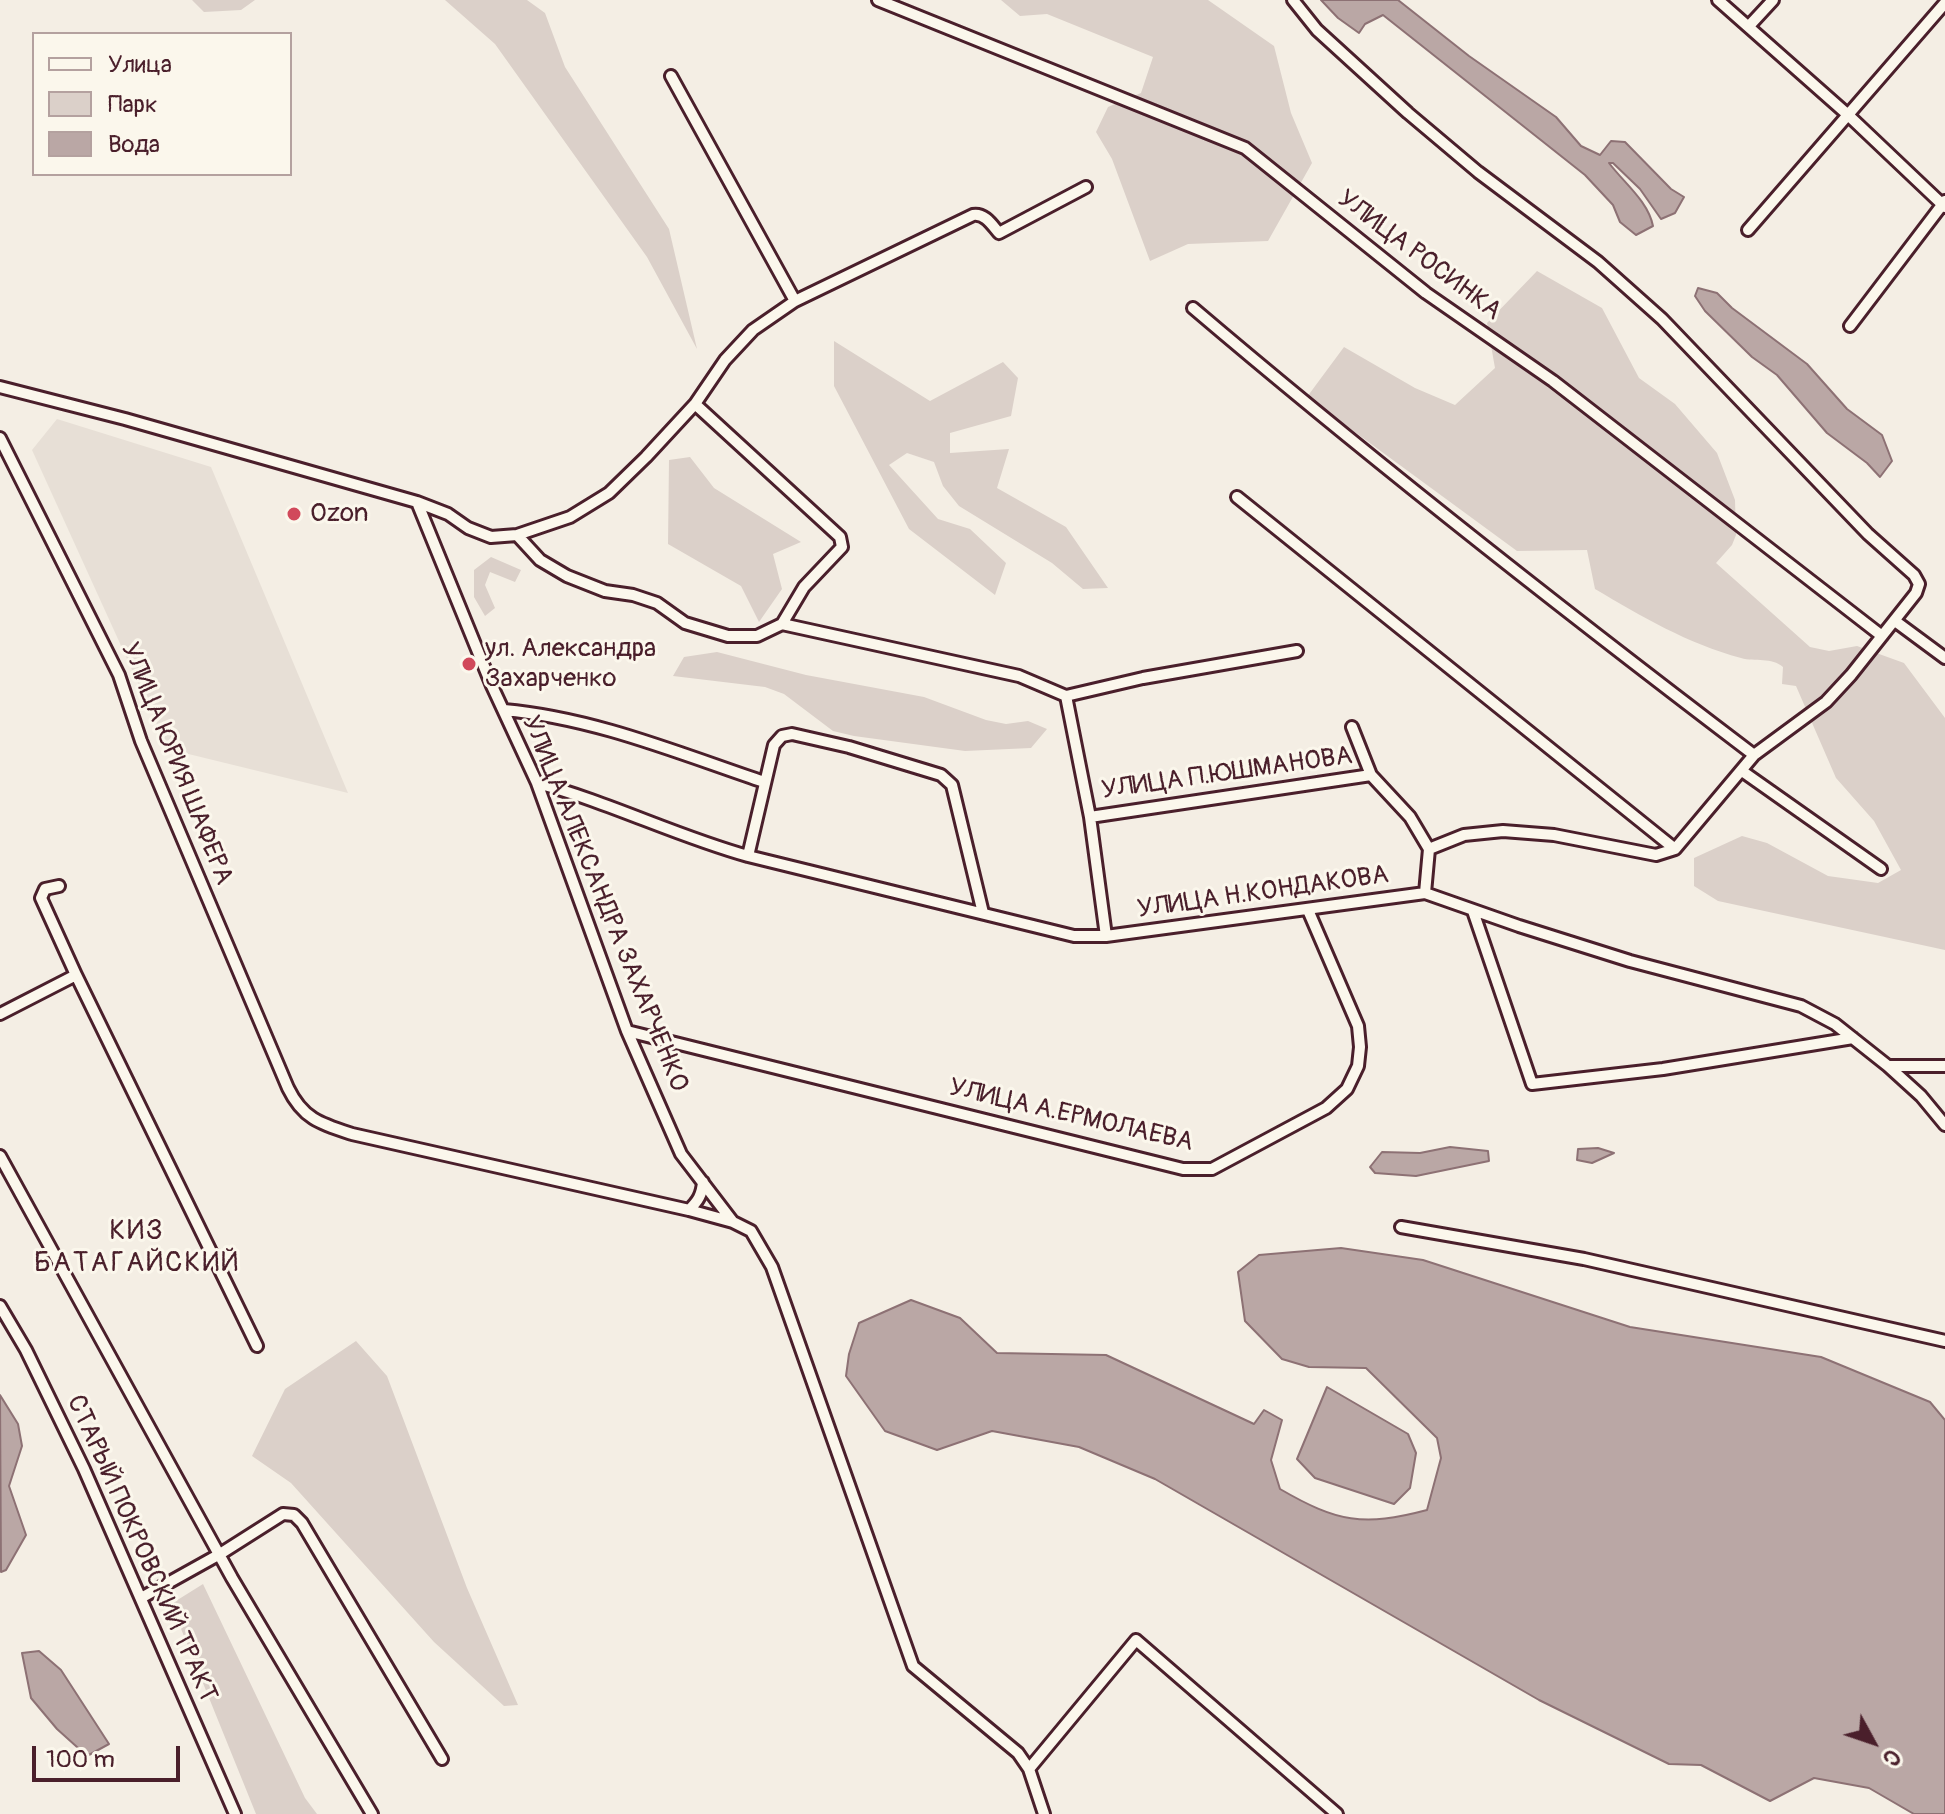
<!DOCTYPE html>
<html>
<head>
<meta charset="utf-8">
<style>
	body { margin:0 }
	#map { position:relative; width:1945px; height:1814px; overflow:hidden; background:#f4eee4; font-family:Pangolin,sans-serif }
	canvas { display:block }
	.legend { position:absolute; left:32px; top:32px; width:260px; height:144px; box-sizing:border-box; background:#fbf7ec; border:2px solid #b4a19f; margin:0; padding:10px 14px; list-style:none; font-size:24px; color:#4a1f2b }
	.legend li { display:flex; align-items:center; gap:16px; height:40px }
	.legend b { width:40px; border:2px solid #b4a19f }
	.north { position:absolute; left:1833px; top:1702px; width:80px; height:80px; -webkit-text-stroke:6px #fbf7ec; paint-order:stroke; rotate:130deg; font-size:22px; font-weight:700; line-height:32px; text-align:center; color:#4a1f2b }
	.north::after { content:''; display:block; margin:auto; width:28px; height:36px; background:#4a1f2b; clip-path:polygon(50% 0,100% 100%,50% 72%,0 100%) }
	.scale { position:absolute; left:32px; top:1746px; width:148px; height:36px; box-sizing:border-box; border:4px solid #4a1f2b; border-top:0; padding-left:10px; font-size:24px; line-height:28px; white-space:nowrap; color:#4a1f2b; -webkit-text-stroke:6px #fbf7ec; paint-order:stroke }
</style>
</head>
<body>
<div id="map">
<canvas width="1945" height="1814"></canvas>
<ul class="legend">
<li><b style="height:10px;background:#fbf7ec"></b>Улица</li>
<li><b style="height:22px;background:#dbd0c9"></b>Парк</li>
<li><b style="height:22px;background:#baa7a5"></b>Вода</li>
</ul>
<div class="north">С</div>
<div class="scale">100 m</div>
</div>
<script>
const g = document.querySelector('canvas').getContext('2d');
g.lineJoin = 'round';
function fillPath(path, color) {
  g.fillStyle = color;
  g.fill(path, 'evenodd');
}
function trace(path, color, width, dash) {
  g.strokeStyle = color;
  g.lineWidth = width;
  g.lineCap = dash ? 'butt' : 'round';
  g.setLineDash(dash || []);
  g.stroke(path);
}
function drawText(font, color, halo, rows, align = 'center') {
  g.font = font + ' Pangolin,sans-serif';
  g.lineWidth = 6;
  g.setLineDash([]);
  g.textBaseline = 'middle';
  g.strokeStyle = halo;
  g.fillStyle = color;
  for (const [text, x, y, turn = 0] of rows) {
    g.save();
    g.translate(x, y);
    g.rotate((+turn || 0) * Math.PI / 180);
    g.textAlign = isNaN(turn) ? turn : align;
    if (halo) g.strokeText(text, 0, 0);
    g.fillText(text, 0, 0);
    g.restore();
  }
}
fillPath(new Path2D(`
	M57,419L211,467L348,793L168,749L32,450Z`), '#e7dfd6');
fillPath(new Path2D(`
	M192,0H255L241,10L204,12Z
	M445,0H527L545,13L565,67L669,229L697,349L647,257L495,44Z
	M1001,0H1208L1274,46L1291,113L1312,163L1268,241L1188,244L1150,261L1112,159L1096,132L1108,107L1141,93L1153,57L1047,14L1020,16Z
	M1537,271L1602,308L1639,378L1675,404L1717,453L1735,500L1736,535L1732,545L1716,563L1810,647L1829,651L1857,646L1904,663L1945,718V950L1718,901L1694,886V858L1742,836L1767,843L1828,876L1878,883L1901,870L1874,821L1836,778L1796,686L1782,684L1783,667C1772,657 1755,662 1741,658C1688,644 1641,616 1595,589L1587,550L1517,551L1307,397L1344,347L1415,388L1455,405L1495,368L1487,323Z
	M834,341L930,401L1003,362L1018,378L1011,416L950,433V453L1009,449L997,488L1066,527L1108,588L1083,589L1052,563L959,506L943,486L934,462L907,453L889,465L938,519L970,529L1006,563L995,595L909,529L834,386Z
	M690,457L714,488L801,542L773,554L782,589L759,622L741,586L668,544L669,460Z
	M491,557L521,570L515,582L490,572L485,585L495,608L485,616L474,597V570Z
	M717,652L806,675L924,697L986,720L1006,724L1028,721L1047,729L1031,748L965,751L854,736L833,731L784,694L765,687L673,676L684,657Z
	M356,1341L387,1376L467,1588L518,1705L504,1706L434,1642L291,1483L252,1456L285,1389Z
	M203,1584L305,1798L317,1814H256L171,1604Z`), '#dbd0c9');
const water = new Path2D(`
	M1321,0H1398L1469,56L1556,117L1581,146L1600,155L1611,141L1625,142L1671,189L1684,197L1675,213L1661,219L1640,189L1613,163H1609C1624,183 1648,201 1653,226L1636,235L1620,222L1613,205L1585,175L1383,15L1365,24L1359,33L1338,18Z
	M1698,288L1717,293L1732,308L1807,364L1847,409L1882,435L1892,461L1880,477L1867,463L1827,433L1777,375L1752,357L1705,311L1695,296Z
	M1450,1147L1488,1151L1489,1161L1416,1176L1375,1173L1370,1167L1382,1152L1420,1153Z
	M1598,1148L1614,1153L1592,1163L1577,1160L1578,1149Z
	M1341,1248L1423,1260L1630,1327L1821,1357L1930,1402L1945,1420V1814H1914L1869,1788L1814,1778L1770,1801L1701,1765L1669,1764L1539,1700L1155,1479L1079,1447L992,1431L937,1450L885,1431L846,1376L849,1354L859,1323L911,1300L960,1318L997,1353L1106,1355L1254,1424L1264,1410L1282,1420L1271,1460L1280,1489C1337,1522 1363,1527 1427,1510L1441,1458L1437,1438L1366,1368L1309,1367L1282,1359L1245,1321L1238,1272L1259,1255Z
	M1327,1387L1408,1434L1416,1453L1410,1488L1394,1504L1315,1478L1297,1459Z
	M0,1395L18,1424L22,1446L9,1486L26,1535L6,1570L1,1572Z
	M39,1651L61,1670L109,1744L87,1756L57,1729L31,1698L22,1653Z`);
fillPath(water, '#baa7a5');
trace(water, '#8d7174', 2);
const minor = new Path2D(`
	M878,0L1245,148L1426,293L1553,381L1882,636
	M1293,0L1317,30L1408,113L1478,172L1598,262L1662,319L1868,534L1914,575L1919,584L1916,593L1851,675L1826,702L1754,755L1675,849L1656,855L1554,835L1503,831L1464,835L1429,849L1425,893
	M1718,0L1847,114L1945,207
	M1749,26L1773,0
	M671,76L795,301
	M1748,230L1945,3
	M1193,308C1375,463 1563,610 1754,755
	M1850,326L1945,201
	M0,387L125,419L417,502L448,514L468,528L491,537L517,535L570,517L609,493L646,457L695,404L725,360L753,330L795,301L973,215C985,213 992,225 999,233L1086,187
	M695,404L840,537L842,547L804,587L782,624
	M0,438L119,675L141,741L288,1088C303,1119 321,1124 352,1134L689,1210L733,1222L751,1231L772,1267L913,1666L1018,1753L1029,1769L1044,1814
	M1237,497L1675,849
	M417,502L492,686L537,783L627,1031L681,1154L733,1222
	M517,535L540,560L567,576L605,591L633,595L657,603L685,623L728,636H757L782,624L1019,676L1066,696L1143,678L1297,651
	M1895,621L1945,658
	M1066,696L1090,817L1106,936
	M504,710C594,718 678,753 764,782
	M1352,727L1371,775L1410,817L1429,849
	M1742,771L1881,869
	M537,783C609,802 676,836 748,856L1074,936H1106L1425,893L1519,926L1630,961L1801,1006L1835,1024L1888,1066L1921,1096L1945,1125
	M1090,817L1371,775
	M748,856L774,745L782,736L792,734L849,747L941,775L952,785L983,913
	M59,886L45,889L41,898L76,975
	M1473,911L1532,1084L1663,1069L1853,1038
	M0,1014L76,975L257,1346
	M627,1031L1183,1169H1212L1326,1108L1347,1089L1358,1066L1360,1047L1358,1026L1308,910
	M1888,1066H1945
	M0,1156L232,1578L372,1814
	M689,1210C698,1201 702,1195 703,1182
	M1401,1227L1584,1259L1945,1341
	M0,1306L26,1350L84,1469L235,1814
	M141,1598L220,1554L283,1514L294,1515L302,1523L442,1759
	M1029,1769L1136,1640L1337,1814`);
trace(minor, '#4a1f2b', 16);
trace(minor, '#fbf7ec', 10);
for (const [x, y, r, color] of [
	[294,514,8,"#d1495b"],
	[469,664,8,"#d1495b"]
]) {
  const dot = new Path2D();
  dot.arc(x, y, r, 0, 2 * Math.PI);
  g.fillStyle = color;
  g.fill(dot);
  trace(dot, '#fbf7ec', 3);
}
drawText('26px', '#4a1f2b', '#fbf7ec', [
	["УЛИЦА РОСИНКА",1419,256,37],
	["УЛИЦА ЮРИЯ ШАФЕРА",176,764,68],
	["УЛИЦА П.ЮШМАНОВА",1227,774,-8],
	["УЛИЦА Н.КОНДАКОВА",1263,893,-8],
	["УЛИЦА АЛЕКСАНДРА ЗАХАРЧЕНКО",604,904,68],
	["УЛИЦА А.ЕРМОЛАЕВА",1071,1116,13],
	["СТАРЫЙ ПОКРОВСКИЙ ТРАКТ",141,1549,66]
]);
drawText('26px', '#4a1f2b', '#fbf7ec', [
	["Ozon",310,514],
	["ул. Александра",485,649],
	["Захарченко",485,679]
], 'left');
g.letterSpacing = '2px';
drawText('28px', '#4a1f2b', '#fbf7ec', [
	["КИЗ",137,1232],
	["БАТАГАЙСКИЙ",137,1264]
]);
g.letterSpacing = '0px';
</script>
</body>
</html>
